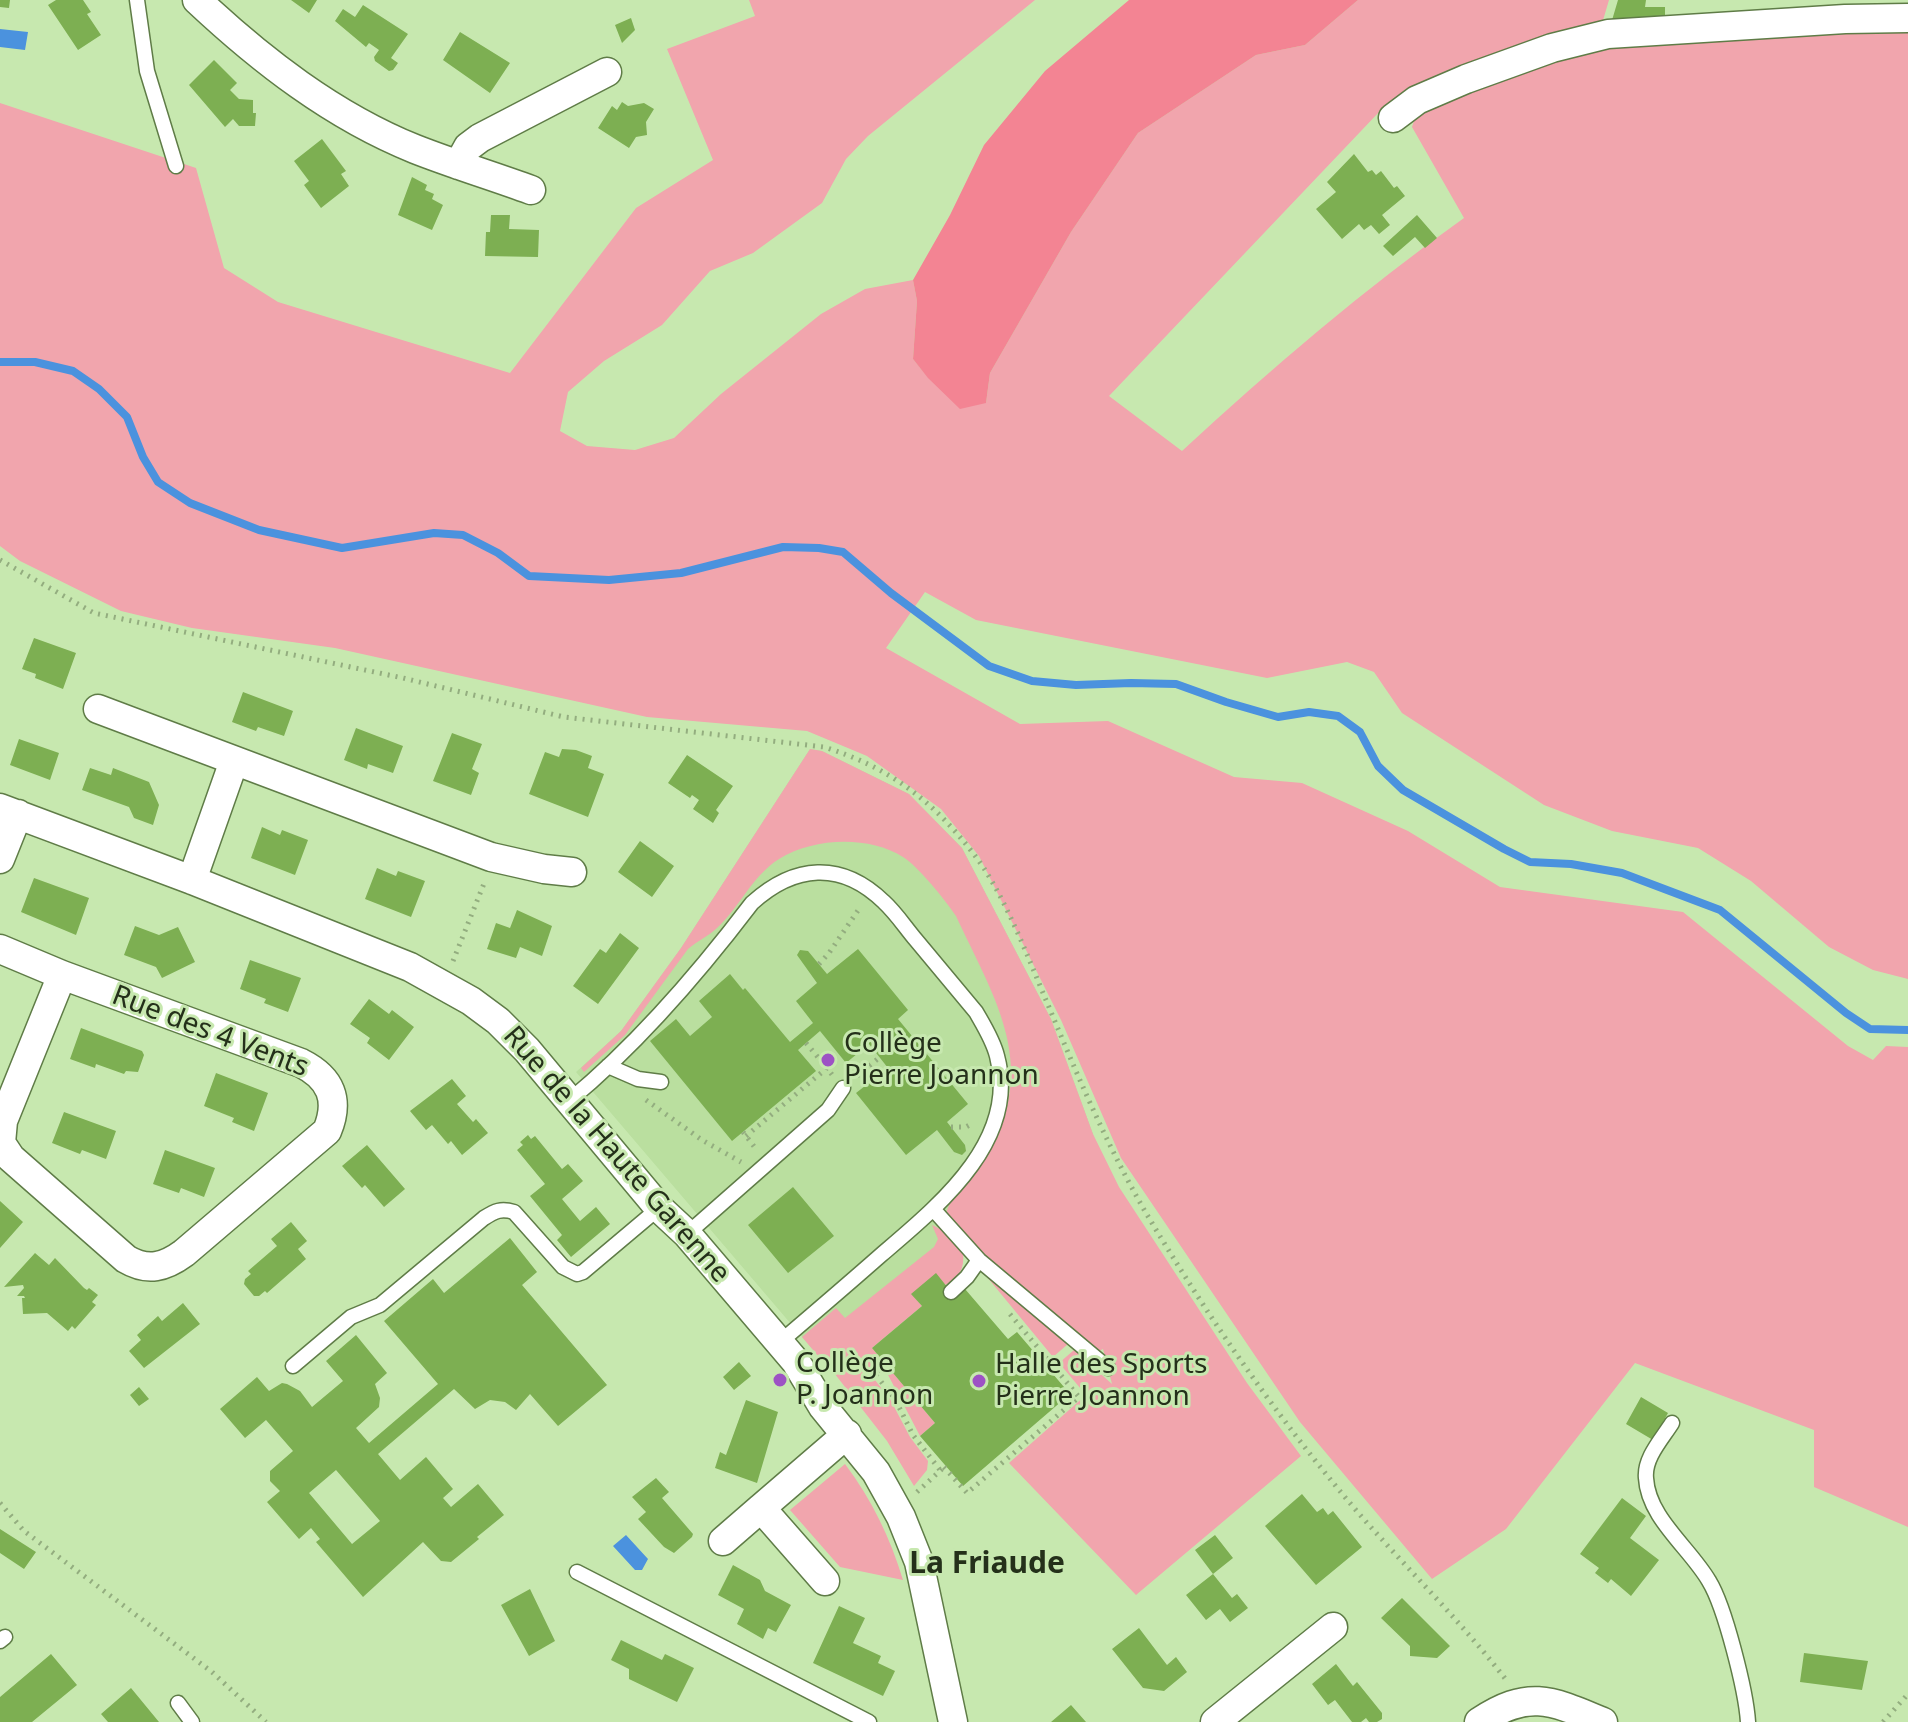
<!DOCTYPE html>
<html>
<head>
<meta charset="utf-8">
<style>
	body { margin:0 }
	canvas { display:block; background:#c7e8af }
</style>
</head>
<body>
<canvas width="1908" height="1722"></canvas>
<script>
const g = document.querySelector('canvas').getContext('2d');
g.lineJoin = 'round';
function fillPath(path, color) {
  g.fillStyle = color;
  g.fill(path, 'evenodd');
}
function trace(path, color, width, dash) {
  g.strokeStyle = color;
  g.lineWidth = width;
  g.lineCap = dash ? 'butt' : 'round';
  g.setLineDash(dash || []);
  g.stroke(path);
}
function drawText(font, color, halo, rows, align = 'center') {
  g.font = font + ' "Noto Sans",sans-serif';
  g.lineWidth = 6;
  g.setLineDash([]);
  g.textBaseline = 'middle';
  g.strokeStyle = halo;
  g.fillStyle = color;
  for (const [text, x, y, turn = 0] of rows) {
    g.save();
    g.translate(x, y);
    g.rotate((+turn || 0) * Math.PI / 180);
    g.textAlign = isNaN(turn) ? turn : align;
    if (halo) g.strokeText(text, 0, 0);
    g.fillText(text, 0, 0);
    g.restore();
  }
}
fillPath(new Path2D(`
	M810,749L822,751L909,794L962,848L1051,1019L1093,1134L820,1358L576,1072L621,1031L681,948Z`), '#badf9f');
fillPath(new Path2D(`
	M749,0H1035L868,136L846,159L822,203L753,253L710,271L662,325L604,361L568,392L560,431L587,446L635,450L674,438L721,394L821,314L865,289L913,280L917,301L913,359C939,392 946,392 986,403L990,373L1071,232L1138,133L1256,55L1305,45L1358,0H1609L1601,27L1520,52L1381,110L1109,396L1182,451C1272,368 1364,289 1464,218L1412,127L1418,109L1610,40L1908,26V979L1873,970L1829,947L1751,881L1698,848L1612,831L1544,805L1402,713L1374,672L1347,662L1267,678L976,620L925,592L886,648L1020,724L1108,721L1234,777L1302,783L1408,831L1500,887L1683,912L1848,1046L1873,1060L1886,1046L1908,1047V1527L1814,1487V1430L1635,1363L1506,1529L1432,1579L1300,1422L1121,1158L1061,1020L979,856L941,809L867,756L807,731L647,717L335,648L192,628L121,611L20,561L0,546V103L196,168L224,268L278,302L510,373L636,208L713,160L667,49L755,16Z
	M810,749L822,751L909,794L962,848L1051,1019L1093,1134L1119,1187L1247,1383L1301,1456L1136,1595L1009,1463L1086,1395L1059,1363L1074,1350L1112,1384L1103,1349L1099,1351L968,1241L946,1214C952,1189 979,1170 991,1148C1038,1061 993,996 956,916C946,901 918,866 903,857C868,835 813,838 779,859C752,876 740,907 717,928C709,936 697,941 688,949L625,1035L584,1072L581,1068L621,1031L681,948Z
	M932,1225L942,1230L963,1253C967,1285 935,1289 912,1294L922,1306L872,1348L882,1360L870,1370L871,1375L890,1399L910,1437L928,1461L927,1470L914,1486L887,1441L831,1369L834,1366L830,1361L825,1364L802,1337L836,1308L845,1318L934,1247L938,1239Z
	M987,1277L1068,1344L1053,1357Z
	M888,1367L935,1423L920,1436L886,1371Z
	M845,1464C872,1500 890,1537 903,1580L840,1567L790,1510Z`), '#f1a5ad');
fillPath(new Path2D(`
	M1129,0H1358L1305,45L1256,55L1138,133L1071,232L990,373L986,403L960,409L928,378L913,359L917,301L913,280L950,215L984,145L1045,71Z`), '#f38493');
fillPath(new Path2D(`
	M0,29L28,32L25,50L0,47Z
	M626,1535L648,1559L642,1570H635L613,1546Z`), '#4b92de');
trace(new Path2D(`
	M0,362H35L73,371L99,389L127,417L143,457L158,482L190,503L259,530L342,548L434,533L463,535L498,553L529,576L609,580L681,573L783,547L819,548L843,552L891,593L989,666L1032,681L1076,685L1131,683L1176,684L1226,702L1278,717L1309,712L1338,716L1360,732L1378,766L1403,790L1504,849L1530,862L1571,864L1622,873L1720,910L1846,1013L1870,1029L1908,1030`), '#4b92de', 8);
fillPath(new Path2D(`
	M0,0H10L9,8L0,7Z
	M56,0H83L91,12L87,14L101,35L78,50L48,5Z
	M291,0H317L309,13Z
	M1618,0H1646L1645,7H1665V24L1610,27Z
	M363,5L408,34L391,58L398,63L393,70L389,71L375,61L374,57L379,50L369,43L366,47L335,21L343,9L355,17Z
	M631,18L635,30L622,43L615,25Z
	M460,32L510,63L490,93L443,60Z
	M214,60L237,83L230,90L239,99L253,100V113H256L255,126H239L233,119L225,127L189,85Z
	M622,102L628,106L644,103L654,109L646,122L647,135L636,137L629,148L598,128L612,106L617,110Z
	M322,139L346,171L341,174L349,186L321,208L304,185L309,181L294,161Z
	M1354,154L1368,172L1372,170L1376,175L1381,171L1394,188L1397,186L1405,196L1382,215L1390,225L1379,234L1371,225L1364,230L1359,224L1342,239L1316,209L1336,192L1327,182Z
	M412,177L427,185L425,190L434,194L432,199L443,205L432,230L398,215Z
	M491,215H510L509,229L539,230L538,257L485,256L486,232H490Z
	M1417,215L1437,238L1425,248L1415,237L1393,256L1383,246Z
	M34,638L76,653L63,689L35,678L36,674L22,669Z
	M243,692L293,711L284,736L258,727L256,731L232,722Z
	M356,728L403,746L393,773L368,764L367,769L344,760Z
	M452,733L482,744L472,769L479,773L471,795L433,781Z
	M19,739L59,753L50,780L10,765Z
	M562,749L576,750L592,756L588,768L604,774L588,817L529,794L545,752L559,757Z
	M687,755L733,786L716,810L719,813L713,823L693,809L699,800L692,795L690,798L668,783Z
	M90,768L111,775L113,768L149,782L159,805L153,825L134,818L129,807L82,790Z
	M262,827L280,835L282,830L308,840L295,875L251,858Z
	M640,841L674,866L652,897L618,872Z
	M377,868L396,876L398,871L425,881L411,917L365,899Z
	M34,878L89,898L76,935L21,912Z
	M517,910L552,926L542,956L520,947L516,958L487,949L496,923L510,928Z
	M135,926L159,935L178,927L195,962L162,978L156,967L124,955Z
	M620,933L639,948L598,1004L573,986L600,949L606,953Z
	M858,949L908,1010L898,1019L968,1104L947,1122L965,1145L966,1151L962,1155L954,1152L937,1130L906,1155L856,1093L888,1068L869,1044L846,1063L820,1031L798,1050L816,1071L732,1141L650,1041L676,1019L690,1036L712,1017L699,1001L730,974L743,990L745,988L790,1042L813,1023L796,1001L817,983L797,955L800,950L808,951L827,974Z
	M250,960L301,978L288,1012L264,1003L266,999L240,989Z
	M369,999L389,1014L392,1010L414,1027L389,1060L367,1043L370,1038L350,1024Z
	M81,1028L142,1051L144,1055L138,1072L126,1071L124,1074L96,1064L95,1068L70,1059Z
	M216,1073L268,1093L254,1131L232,1122L234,1118L204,1106Z
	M452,1079L466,1096L457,1104L473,1122L476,1119L488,1133L462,1155L451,1141L448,1144L432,1125L426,1130L410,1111Z
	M64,1112L116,1131L106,1159L82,1150L80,1154L52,1143Z
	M528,1135L531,1139L535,1136L562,1169L568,1164L583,1181L562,1199L580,1221L596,1207L610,1224L571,1257L557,1240L562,1235L530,1196L545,1184L517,1150L523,1145L520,1142Z
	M367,1145L405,1189L384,1207L365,1185L362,1188L342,1166Z
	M165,1150L215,1168L204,1197L181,1188L179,1193L153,1184Z
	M793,1187L834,1236L788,1273L748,1225Z
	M0,1201L23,1222L0,1248Z
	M291,1222L307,1241L298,1249L306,1259L267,1293L265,1291L259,1296H254L244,1284L245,1279L251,1274L248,1271L277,1246L271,1239Z
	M510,1238L537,1272L522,1285L607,1385L558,1426L530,1394L516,1410L505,1402L490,1400L475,1409L454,1389L378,1454L400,1480L426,1457L453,1489L443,1498L451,1507L478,1484L504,1515L477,1537L479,1539L451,1562L441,1561L423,1542L363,1597L316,1542L320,1539L311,1528L299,1539L267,1502L280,1491L270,1481V1471L293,1451L266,1420L245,1438L220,1409L257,1377L269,1391L282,1383L287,1384L300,1391L312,1407L343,1381L326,1361L356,1335L387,1373L375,1384L380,1398L379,1407L356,1428L369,1443L438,1384L384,1321L433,1279L444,1293ZM336,1470L380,1521L352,1544L309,1493Z
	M35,1253L49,1265L55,1258L84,1288L87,1290L89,1288L98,1295L92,1302L96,1305L75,1329L72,1326L68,1331L47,1313L23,1314L22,1298H25L24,1296H17L24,1288L23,1285L4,1287Z
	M936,1273L956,1298L965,1289L1008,1339L1017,1332L1070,1394L963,1486L920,1436L935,1423L872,1348L922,1306L911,1294Z
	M183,1303L200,1324L144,1368L129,1351L141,1340L137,1335L158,1316L162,1321Z
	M739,1362L751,1376L734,1390L723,1377Z
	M139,1387L149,1399L139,1406L130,1395Z
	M1641,1397L1668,1413L1653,1440L1626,1424Z
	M746,1400L778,1412L757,1483L715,1468L720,1452L726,1455Z
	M656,1478L669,1492L662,1498L693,1534L692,1537L674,1553L664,1547L638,1519L646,1512L632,1497Z
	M1302,1494L1317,1512L1323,1508L1328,1515L1333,1511L1362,1547L1316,1585L1265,1526Z
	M1622,1498L1646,1516L1630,1538L1659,1560L1631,1596L1611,1579L1608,1583L1595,1573L1599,1568L1580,1554Z
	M0,1529L36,1552L24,1569L0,1553Z
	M1215,1535L1233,1558L1213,1574L1232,1598L1237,1594L1248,1608L1230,1622L1220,1609L1206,1620L1186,1595L1213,1574L1195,1550Z
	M733,1565L760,1580L765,1591L791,1605L776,1632L768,1628L763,1639L737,1624L744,1609L718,1595Z
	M530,1589L555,1641L529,1656L501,1605Z
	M1402,1598L1450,1646L1437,1658L1410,1656V1646L1381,1618Z
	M839,1606L865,1618L853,1643L881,1656L878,1663L895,1671L883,1696L813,1663Z
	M1139,1628L1167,1665L1176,1657L1187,1672L1164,1691L1143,1688L1112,1649Z
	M621,1640L662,1660L665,1654L694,1668L677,1702L629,1679V1669L611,1660Z
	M1804,1653L1868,1661L1862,1690L1800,1682Z
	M51,1654L77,1685L32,1722H0V1697Z
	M1336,1664L1353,1686L1357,1682L1382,1713V1719L1377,1722H1369L1366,1718L1361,1722H1352L1335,1700L1328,1705L1312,1684Z
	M131,1688L159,1722H108L101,1714Z
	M1071,1705L1086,1722H1051Z`), '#7daf52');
const service = new Path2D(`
	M137,0L147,71L176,166
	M608,1066L638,1079L661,1082
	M570,1100C639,1043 698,974 752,903C794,865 841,860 884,902C896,913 905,927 916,940C936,964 956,988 976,1012C984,1026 993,1040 997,1056C1020,1141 937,1207 881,1255C847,1285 813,1314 779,1343
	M933,1209L979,1260L1108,1368
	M687,1234L828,1110L843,1088
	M951,1292L967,1277L979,1260
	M293,1366L351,1317L380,1305L484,1218C495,1211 501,1208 514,1212L563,1267L577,1274L583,1272L659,1208
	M1672,1423C1662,1439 1644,1458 1646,1478C1648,1518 1690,1548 1709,1581C1725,1607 1746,1691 1748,1722
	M577,1572L869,1722
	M0,1641L5,1637
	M178,1703L192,1722`);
const minor = new Path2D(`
	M197,0C261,60 333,116 415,149C453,164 493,176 531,190
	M1393,118L1417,100L1466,79L1552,48L1608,34L1845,19L1908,18
	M458,165L468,147L480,138L607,72
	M98,709L491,857L544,869L572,872
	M0,808L192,880L410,967L471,1001L498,1021L527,1050L659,1208L687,1234L796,1362L823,1407L876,1472L901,1517L919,1562L953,1722
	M0,859L18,814
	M192,880L234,761
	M0,949L62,975L301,1063C331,1078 340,1100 327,1131L184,1253C165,1267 148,1272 126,1259L11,1158L1,1143L3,1121L62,975
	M723,1541L761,1508
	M825,1581L761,1508L847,1434
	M1215,1722L1333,1627
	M1479,1722C1529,1689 1551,1700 1603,1722`);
trace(service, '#5f7c47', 17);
trace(minor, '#5f7c47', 31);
trace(new Path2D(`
	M0,560L94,613L403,678L564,717L824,747C889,767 932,800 973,853C1003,891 1027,955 1046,1000C1076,1072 1106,1144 1146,1213C1208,1317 1276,1416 1355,1509C1405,1567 1460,1620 1507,1681
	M453,961L485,881
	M819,964L829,953L861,906
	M806,1043L827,1068
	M857,1076L880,1057
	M646,1100L702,1140L741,1162
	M951,1127H966L973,1123
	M743,1132L756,1149
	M746,1136L827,1068L833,1076
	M885,1364L875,1374L895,1399L913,1435L940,1470
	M944,1467L967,1493L1079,1397L1009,1313
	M917,1492L942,1469
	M0,1503L24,1531L212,1672L266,1722
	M1883,1722L1908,1694`), '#93ad7f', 5, [2, 6]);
trace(service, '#fff', 14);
trace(minor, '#fff', 28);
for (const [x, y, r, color] of [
	[828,1060,8,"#9d52c4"],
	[780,1380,8,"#9d52c4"],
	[979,1381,8,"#9d52c4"]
]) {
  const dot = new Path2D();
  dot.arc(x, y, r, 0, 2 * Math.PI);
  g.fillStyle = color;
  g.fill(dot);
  trace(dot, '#c7e8af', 3);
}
drawText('28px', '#24301a', '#c7e8af', [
	["Rue des 4 Vents",210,1032,21],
	["Rue de la Haute Garenne",616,1155,49]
]);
drawText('28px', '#24301a', '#c7e8af', [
	["Collège",844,1044],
	["Pierre Joannon",844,1076],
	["Collège",796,1364],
	["P. Joannon",796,1396],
	["Halle des Sports",995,1365],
	["Pierre Joannon",995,1397]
], 'left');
drawText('bold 30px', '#24301a', '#c7e8af', [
	["La Friaude",987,1564]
]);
</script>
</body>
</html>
